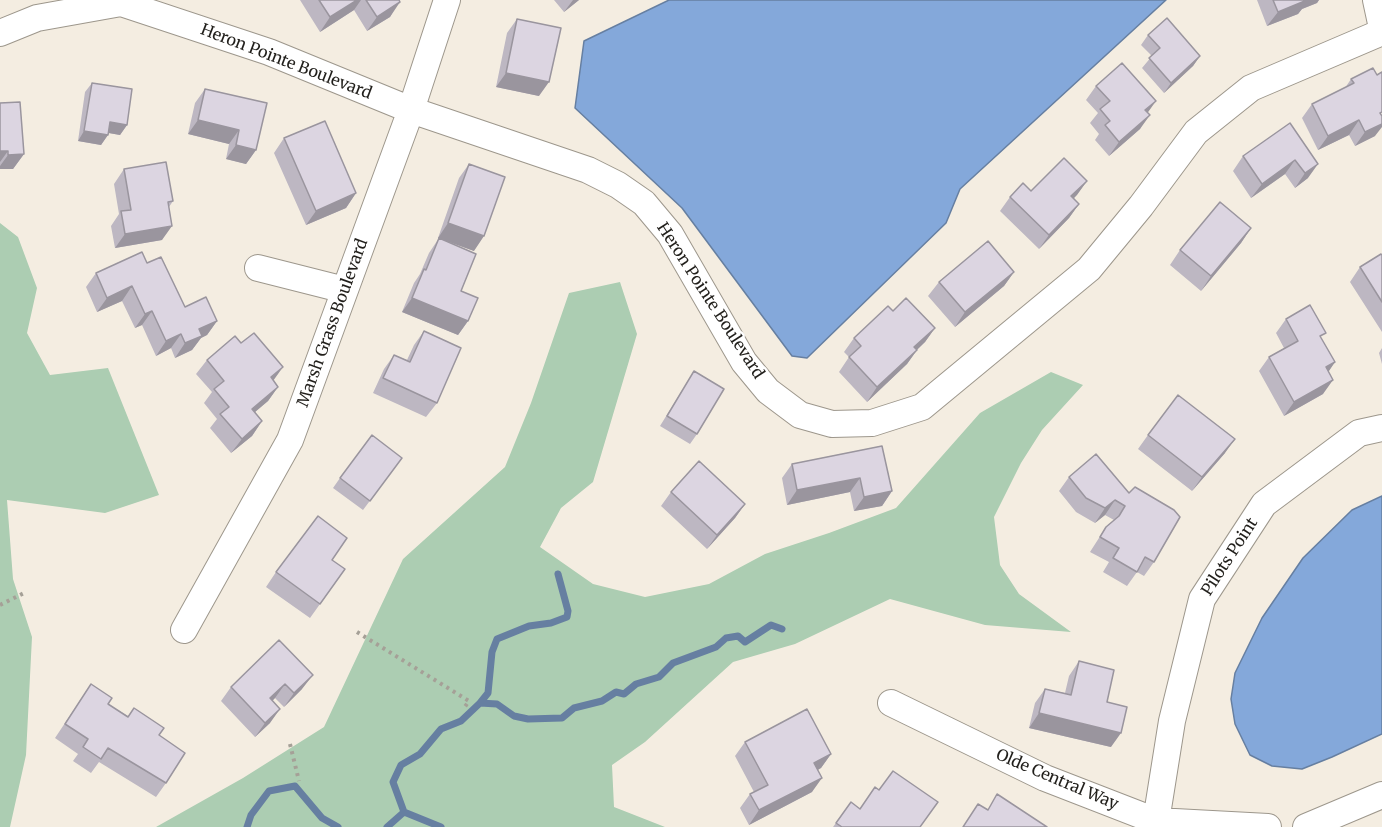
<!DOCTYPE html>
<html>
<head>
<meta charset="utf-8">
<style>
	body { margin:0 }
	canvas { display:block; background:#f4ede1 }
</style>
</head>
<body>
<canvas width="1382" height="827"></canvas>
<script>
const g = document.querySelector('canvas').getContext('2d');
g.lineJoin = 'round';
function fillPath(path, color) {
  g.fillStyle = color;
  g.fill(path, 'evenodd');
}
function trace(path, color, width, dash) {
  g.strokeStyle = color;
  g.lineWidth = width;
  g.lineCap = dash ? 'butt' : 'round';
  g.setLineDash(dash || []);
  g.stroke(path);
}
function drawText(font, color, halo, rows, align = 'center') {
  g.font = font + ' Merriweather,serif';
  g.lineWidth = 4.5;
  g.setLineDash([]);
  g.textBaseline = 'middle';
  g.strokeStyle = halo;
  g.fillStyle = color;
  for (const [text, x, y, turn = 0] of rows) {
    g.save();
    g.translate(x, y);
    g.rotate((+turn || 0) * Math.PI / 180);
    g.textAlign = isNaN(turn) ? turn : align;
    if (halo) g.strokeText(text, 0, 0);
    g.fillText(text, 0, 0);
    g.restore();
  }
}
fillPath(new Path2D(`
	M0,223L18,237L37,288L27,333L50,375L108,368L159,495L105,513L7,500L13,579L32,637L26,755L10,827H0Z
	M620,282L637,334L593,482L561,508L540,547L593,584L645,597L709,584L765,554L829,533L896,508L980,413L1051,372L1083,385L1042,430L1021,463L994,517L1000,565L1019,594L1071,632L985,625L890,599L795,644L733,662L645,742L612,765L614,807L665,827H156L243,778L324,727L403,559L505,467L531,403L569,293Z`), '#accdb2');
const water = new Path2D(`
	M669,0H1166L960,189L946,223L807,358L792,356L682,208L575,108L584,41Z
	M1382,496V734L1332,757L1302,769L1272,766L1250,755L1235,724L1231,699L1235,673L1262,618L1303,558L1352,510Z`);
fillPath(water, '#84a8da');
trace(water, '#667fa1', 1.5);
trace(new Path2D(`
	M480,703L488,693L492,652L497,639L529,626L551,623L567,617L568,611L558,574
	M404,812L393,782L401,765L420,754L441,729L461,721L480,703L497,704L514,716L528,719L562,718L574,708L602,701L616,692L624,694L636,684L659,677L673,663L716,647L726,638L738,636L745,642L771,625L782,629
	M247,827L251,815L269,791L295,786L322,818L338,827
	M387,827L404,812L441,827`), '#667fa1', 7);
const minor = new Path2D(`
	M1376,0L1382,28
	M0,33L37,18L121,3L269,52L411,110L588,170L618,185L644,203L670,234L744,362L768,391L800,415L832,424L872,423L922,407L1089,269L1141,206L1196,132L1251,88L1382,32
	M258,268L345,290
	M184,630L290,440L411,110L447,0
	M891,703L1045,778L1156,821L1268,827
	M1156,821L1172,721L1202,599L1264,504L1359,433L1382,428
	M1306,827L1382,795`);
trace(minor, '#9d978c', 28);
trace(new Path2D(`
	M0,605L26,592
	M357,632L469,701L464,708
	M290,744L299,781`), '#a5a097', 4, [3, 4.5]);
trace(minor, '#fff', 26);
fillPath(new Path2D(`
	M300,0H399L390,17L367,31L354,10L320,32Z
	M554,0H579L564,12Z
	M1257,0H1319L1317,3L1302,9L1298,14L1267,26Z
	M517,19L539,96L496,87L507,33Z
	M1148,35L1200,56L1193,66L1164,93L1142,68L1152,56L1141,45Z
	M1377,75L1375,136L1355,146L1349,135L1318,150L1302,118L1312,104L1345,88L1351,79Z
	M92,83L127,125L120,135L109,133L101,145L78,141L85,92Z
	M1096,86L1148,112L1140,129L1109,156L1095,140L1099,134L1090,123L1098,113L1086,100Z
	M205,89L256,150L246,164L226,159L229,144L188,134L195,103Z
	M0,103L24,154L13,169H0Z
	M1290,123L1308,178L1295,188L1285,174L1251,198L1233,171L1243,156Z
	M284,138L356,193L346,208L306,225L274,153Z
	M469,164L474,251L438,238L459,178Z
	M124,169L173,201L169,207L162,240L115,248L111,226L119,214L114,184Z
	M1087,181L1074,198L1079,204L1069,218L1039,249L1000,211L1010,197L1031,191Z
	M1251,228L1241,243L1201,291L1170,265L1180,250Z
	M439,238L461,291L468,321L458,335L402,312L414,283L420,274L429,253Z
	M1382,255V332L1350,282L1360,267Z
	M147,263L185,307L217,321L207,335L201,338L192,350L175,358L171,348L156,356L142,325L135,328L122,301L97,312L86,287L96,273Z
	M1014,272L1004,286L955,327L928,296L939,282Z
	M893,311L935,328L925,342L917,350L907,364L867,402L839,372L849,357L844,352L854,338Z
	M1286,319L1321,339L1335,362L1328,371L1323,394L1284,416L1259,371L1269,357L1284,348L1276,333Z
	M424,331L437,403L426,417L373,393L384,369L394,355L407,360L414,345Z
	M1382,348V364L1379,353Z
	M207,360L273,381L278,387L268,401L255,412L262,421L252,436L231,453L210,428L217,419L204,403L212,392L196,374Z
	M694,371L697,434L690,444L660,426Z
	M1148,435L1225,453L1192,491L1138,449Z
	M882,446L892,491L882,506L854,511L850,492L787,505L782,478L792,464Z
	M1096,454L1154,562L1144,576L1137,572L1127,586L1103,572L1109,562L1090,552L1106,527L1114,520L1105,515L1095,523L1076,512L1059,491L1069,477Z
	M402,458L363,510L333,488L340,478Z
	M671,492L745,504L735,518L707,549L661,506Z
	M332,560L345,569L310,618L266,587L276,572Z
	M279,640L302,689L284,707L275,698L272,701L270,723L255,737L221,701L231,687Z
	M1079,661L1107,702L1111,747L1029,728L1035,703L1045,689L1065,693L1069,676Z
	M91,684L108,704L159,735L166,783L156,797L99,762L91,773L73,761L78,754L55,738Z
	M745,742L831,754L821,768L818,770L812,792L749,825L740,808L750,794L754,792L735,756Z
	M879,790L920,827H833L851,802L860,809Z`), '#bdb7c2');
fillPath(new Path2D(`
	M357,0H361L354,10L320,32L330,17Z
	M573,0H579L564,12Z
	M1305,0H1319L1317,3L1302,9L1298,14L1267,26L1278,12Z
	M400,2L390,17L367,31L377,17Z
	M1200,56L1193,66L1164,93L1171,83Z
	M506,73L549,82L539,96L496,87Z
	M1156,101L1146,115L1145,110Z
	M1150,115L1140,129L1109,156L1119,142Z
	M198,120L239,130L229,144L188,134Z
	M1359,120L1349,135L1318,150L1328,136Z
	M110,122L127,125L120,135L103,132Z
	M1382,124V127L1375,136L1355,146L1365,132Z
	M84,131L108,135L101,145L78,141Z
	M236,145L256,150L246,164L226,159Z
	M0,151H8L0,162Z
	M24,154L13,169H0V166L8,155Z
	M1295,160L1285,174L1251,198L1262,184Z
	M1318,164L1308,178L1295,188L1305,173Z
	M1087,181L1077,195L1061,211L1071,196Z
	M356,193L346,208L306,225L316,211Z
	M1079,204L1069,218L1039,249L1049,235Z
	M448,223L484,236L474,251L438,238Z
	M172,226L162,240L115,248L125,234Z
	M1251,228L1241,243L1201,291L1211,276Z
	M1014,272L1004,286L955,327L965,312Z
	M132,286L122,301L97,312L107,298Z
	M412,298L468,321L458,335L402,312Z
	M152,311L142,325L135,328L145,314Z
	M217,321L207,335L201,338L192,350L175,358L185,343L199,329Z
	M935,328L925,342L904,362L914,347Z
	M181,334L171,348L156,356L166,341Z
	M917,350L907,364L867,402L877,387Z
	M1335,362L1325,377L1326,367Z
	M283,367L273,381L271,377Z
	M1333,380L1323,394L1284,416L1294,402Z
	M278,387L268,401L242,423L252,409Z
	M262,421L252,436L231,453L242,439Z
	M1235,439L1225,453L1192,491L1202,477Z
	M860,478L850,492L787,505L797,490Z
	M892,491L882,506L854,511L864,497Z
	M1115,500L1105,515L1095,523L1105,508Z
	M745,504L735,518L707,549L717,535Z
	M313,675L302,689L284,707L294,693Z
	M285,684L275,698L260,713L270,698Z
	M280,709L270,723L255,737L265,723Z
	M1039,713L1121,733L1111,747L1029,728Z
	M831,754L821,768L804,777L814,763Z
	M822,778L812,792L749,825L759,810Z`), '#9a959e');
const building = new Path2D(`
	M319,0H357L330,17Z
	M366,0H399L400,2L377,17Z
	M1273,0H1307L1278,12Z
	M1167,18L1200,56L1171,83L1149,58L1160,48L1148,35Z
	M517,19L561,28L549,82L506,73Z
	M1122,63L1156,101L1145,110L1150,115L1119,142L1105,125L1110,121L1100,109L1110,101L1096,86Z
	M1373,68L1377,75L1382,72V112L1380,113L1382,116V124L1365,132L1359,120L1328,136L1312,104L1354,83L1351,79Z
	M92,83L132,89L127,125L110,122L108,135L84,131Z
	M205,89L267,103L256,150L236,145L239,130L198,120Z
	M20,102L24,154L8,155V151H0V103Z
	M325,121L356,193L316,211L284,138Z
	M1290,123L1318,164L1305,173L1295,160L1262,184L1243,156Z
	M1064,158L1087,181L1071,196L1079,204L1049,235L1010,197L1023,183L1031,191Z
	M166,162L173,201L168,202L172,226L125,234L121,211L131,210L124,169Z
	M469,164L505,177L484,236L448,223Z
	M1220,202L1251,228L1211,276L1180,250Z
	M439,238L476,254L461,291L478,298L468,321L412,298L424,269L426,270Z
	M988,241L1014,272L965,312L939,282Z
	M142,252L147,263L161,257L185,307L206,297L217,321L199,329L202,336L185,343L181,334L166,341L152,311L145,314L132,286L107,298L96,273Z
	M1381,254L1382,255V302L1360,267Z
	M906,298L935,328L914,347L917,350L877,387L849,357L861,346L854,338L888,306L893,311Z
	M1310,305L1326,333L1320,336L1335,362L1326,367L1333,380L1294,402L1269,357L1298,341L1286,319Z
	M424,331L461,348L437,403L383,378L394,355L410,362Z
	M254,333L283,367L271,377L278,387L252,409L262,421L242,439L220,414L229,407L214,389L224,381L207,360L235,336L241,343Z
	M694,371L724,389L697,434L667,416Z
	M1178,395L1235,439L1202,477L1148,435Z
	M372,435L402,458L370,501L340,478Z
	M882,446L892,491L864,497L860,478L797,490L792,464Z
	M1096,454L1129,493L1135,487L1174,510L1180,517L1154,562L1145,557L1137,572L1113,558L1119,548L1100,537L1106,527L1119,516L1125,506L1115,500L1105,508L1086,498L1069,477Z
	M699,461L745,504L717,535L671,492Z
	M318,516L347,538L332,560L345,569L320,604L276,572Z
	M279,640L313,675L294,693L285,684L270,698L280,709L265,723L231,687Z
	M1079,661L1114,670L1107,702L1127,707L1121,733L1039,713L1045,689L1071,695Z
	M91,684L112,698L108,704L128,717L134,708L164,728L159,735L185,753L166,783L108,748L101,759L83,747L88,739L65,724Z
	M807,709L831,754L814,763L822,778L759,810L750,794L768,785L745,742Z
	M893,771L938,802L920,827H842L836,823L851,802L860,809L875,787L879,790Z
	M997,794L1047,827H963L978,804L988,810Z`);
fillPath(building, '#dcd5e1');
trace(building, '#9a959e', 1.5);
drawText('16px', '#211f1b', '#fff', [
	["Heron Pointe Boulevard",286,62,21],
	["Heron Pointe Boulevard",710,301,57],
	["Marsh Grass Boulevard",333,323,-70],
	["Pilots Point",1230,557,-57],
	["Olde Central Way",1057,780,23]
]);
</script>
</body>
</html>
